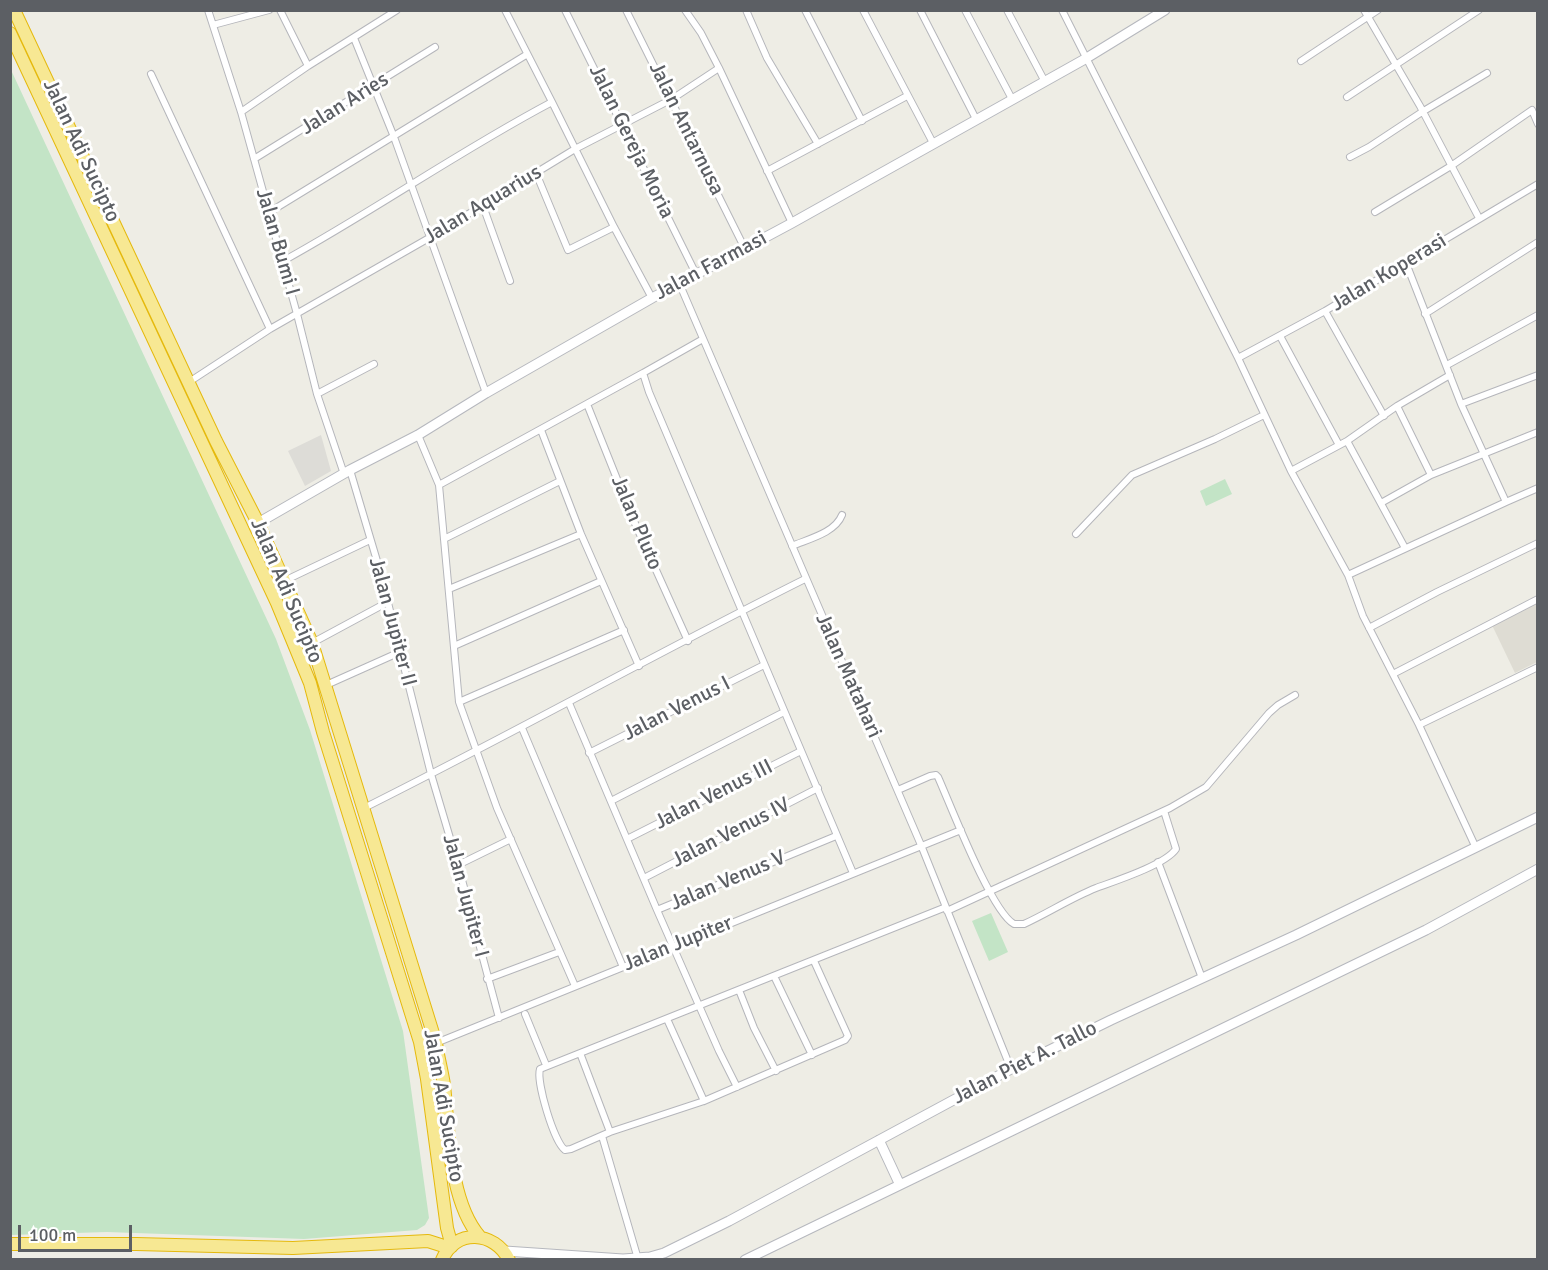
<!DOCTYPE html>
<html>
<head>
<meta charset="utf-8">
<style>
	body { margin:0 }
	#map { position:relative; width:1548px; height:1270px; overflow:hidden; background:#eeede5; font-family:Signika,sans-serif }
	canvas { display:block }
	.frame { position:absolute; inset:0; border:12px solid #5c5f64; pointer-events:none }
	.scale { position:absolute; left:18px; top:1225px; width:114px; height:27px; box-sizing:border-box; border:3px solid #5c5f64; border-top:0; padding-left:8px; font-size:18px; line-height:21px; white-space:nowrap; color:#5c5f64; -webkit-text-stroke:4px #fff; paint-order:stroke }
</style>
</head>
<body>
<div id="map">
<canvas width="1548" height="1270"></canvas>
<div class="frame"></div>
<div class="scale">100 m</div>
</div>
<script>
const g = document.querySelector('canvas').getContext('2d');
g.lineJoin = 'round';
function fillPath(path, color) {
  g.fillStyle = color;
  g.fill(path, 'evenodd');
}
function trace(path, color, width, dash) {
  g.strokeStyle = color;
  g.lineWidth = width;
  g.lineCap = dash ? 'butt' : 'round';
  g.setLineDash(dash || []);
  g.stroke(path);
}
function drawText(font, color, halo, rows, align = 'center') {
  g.font = font + ' Signika,sans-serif';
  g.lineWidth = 6;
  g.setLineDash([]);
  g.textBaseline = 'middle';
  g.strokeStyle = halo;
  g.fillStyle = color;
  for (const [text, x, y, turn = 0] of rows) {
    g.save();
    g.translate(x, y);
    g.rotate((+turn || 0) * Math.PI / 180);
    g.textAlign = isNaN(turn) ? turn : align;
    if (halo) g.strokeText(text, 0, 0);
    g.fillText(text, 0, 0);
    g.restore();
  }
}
fillPath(new Path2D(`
	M321,435L331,471L305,486L288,451Z`), '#dddcd7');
fillPath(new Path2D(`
	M1537,601V662L1515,673L1491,623Z`), '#dedcd3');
fillPath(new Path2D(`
	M11,70L276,639L310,730L403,1031L429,1218L425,1225L417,1230L304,1239L107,1232L11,1235Z
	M1225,479L1232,494L1206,506L1200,491Z
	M991,913L1008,952L989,961L972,921Z`), '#c3e4c6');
const street = new Path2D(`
	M208,10L241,112L297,314L317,394L344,474
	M280,10L308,66
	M565,10L696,274
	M626,10L744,247
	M685,10L701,33L719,68L792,223
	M746,10L767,58L818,144
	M805,10L862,121
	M863,10L933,143
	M920,10L976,119
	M965,10L1012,99
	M1007,10L1044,80
	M1062,10L1238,358L1291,471L1348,575L1363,616L1419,725L1476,848
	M1364,10L1420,106L1479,218
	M213,25L269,10
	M354,38L394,137L486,393
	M1301,61L1378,10
	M151,74L270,329
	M1347,97L1479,10
	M552,102L614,227L652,298
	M241,112L308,66L397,10
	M1350,157L1369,147L1422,112L1487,73
	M254,159L435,47
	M767,171L907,96
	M536,173L568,250L614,227
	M483,206L510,281
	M1375,212L1451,166L1532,110L1538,124
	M268,213L526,55
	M283,261C374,211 459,151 552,102L505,10
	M680,285L921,845L1011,1069
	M1325,311L1384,416
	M1425,314L1538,242
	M1280,336L1339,445
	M703,339L643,373L649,392L853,873
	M1238,358L1325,311L1538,184
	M1447,365L1538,315
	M189,382L270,329L429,238L575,149L672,99L719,68
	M317,394L374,364
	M587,404L633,519L688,641
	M1461,404L1538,375
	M1397,406L1431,475
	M541,430L581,534L639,666
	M418,435L439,485
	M1347,441L1405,548
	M350,470L380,571L431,774L458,865L499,1018
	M1291,471L1347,441L1397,406L1450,375
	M1506,502L1538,488
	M1381,503L1431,475L1538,432
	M1076,534L1132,475L1215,439L1264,415
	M444,539L560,481
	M792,546C808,539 835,533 842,515
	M1348,575L1506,502L1461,404L1406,263
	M284,581L370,540
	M449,589L581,534
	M1369,628L1437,592L1538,543
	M312,643L388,602
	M454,646L601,581
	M1393,674L1538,599
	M324,686L400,652
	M459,702L624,630
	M569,703L657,910
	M1419,725L1538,667
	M522,728L623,967
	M589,753L764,665
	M898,790L930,776L936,775L938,777C951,806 991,911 1014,924H1024C1048,913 1071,898 1096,888C1115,881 1165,865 1176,849L1164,811
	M611,801L784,712
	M364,808C512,734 657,653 805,579
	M627,839L801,751
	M1158,862L1202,978
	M458,865L511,839
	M644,878L818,788
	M947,911L1170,808L1206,787L1269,713L1278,705L1295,695
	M774,976L812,1055
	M487,979L559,952
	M575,986L497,808L459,702L439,485L643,373
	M739,990L754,1028L776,1071
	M525,1014L546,1065
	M667,1019L704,1101
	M436,1043L961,830
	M580,1053L610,1132L571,1149L565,1150C554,1142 536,1082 540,1069L946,907
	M737,1087L719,1051L657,910L836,836
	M610,1132L704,1101L845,1040L848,1036L814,961
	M602,1136L638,1259`);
const secondary = new Path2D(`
	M258,523L350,470L418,435L486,393L652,298L792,223L1085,59L1165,10
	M879,1140L899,1183
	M505,1251L623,1259L650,1257L664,1253L729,1221L1011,1069L1111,1020L1296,935L1538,817
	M745,1260L1426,930L1538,869`);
const highway = new Path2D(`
	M14,10L216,441L258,523L312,643L436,1043C438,1057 442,1071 444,1085C449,1130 449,1202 480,1237
	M10,33L277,603L310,683L323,732L420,1042L427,1079L447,1228L452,1246
	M10,1244H136L293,1248L428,1241L450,1248
	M442,1260C455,1228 495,1231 509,1260`);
trace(street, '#b5b6bb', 8);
trace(secondary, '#b6b8be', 11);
trace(highway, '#e5b90d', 14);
trace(street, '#fff', 6);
trace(secondary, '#fff', 9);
trace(highway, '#f7e893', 12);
drawText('21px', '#5c5f64', '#fff', [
	["Jalan Aries",345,104,-32],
	["Jalan Antarnusa",686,129,64],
	["Jalan Gereja Moria",631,142,64],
	["Jalan Adi Sucipto",81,151,65],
	["Jalan Aquarius",483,205,-31],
	["Jalan Bumi I",277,242,74],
	["Jalan Farmasi",711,266,-28],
	["Jalan Koperasi",1389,273,-31],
	["Jalan Pluto",636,523,67],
	["Jalan Adi Sucipto",286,591,67],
	["Jalan Jupiter II",392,622,75],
	["Jalan Matahari",848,676,66],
	["Jalan Venus I",677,709,-27],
	["Jalan Venus III",714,795,-27],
	["Jalan Venus IV",731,833,-27],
	["Jalan Venus V",728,881,-23],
	["Jalan Jupiter I",465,896,75],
	["Jalan Jupiter",678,944,-22],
	["Jalan Piet A. Tallo",1025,1063,-27],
	["Jalan Adi Sucipto",443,1106,80]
]);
</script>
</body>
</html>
